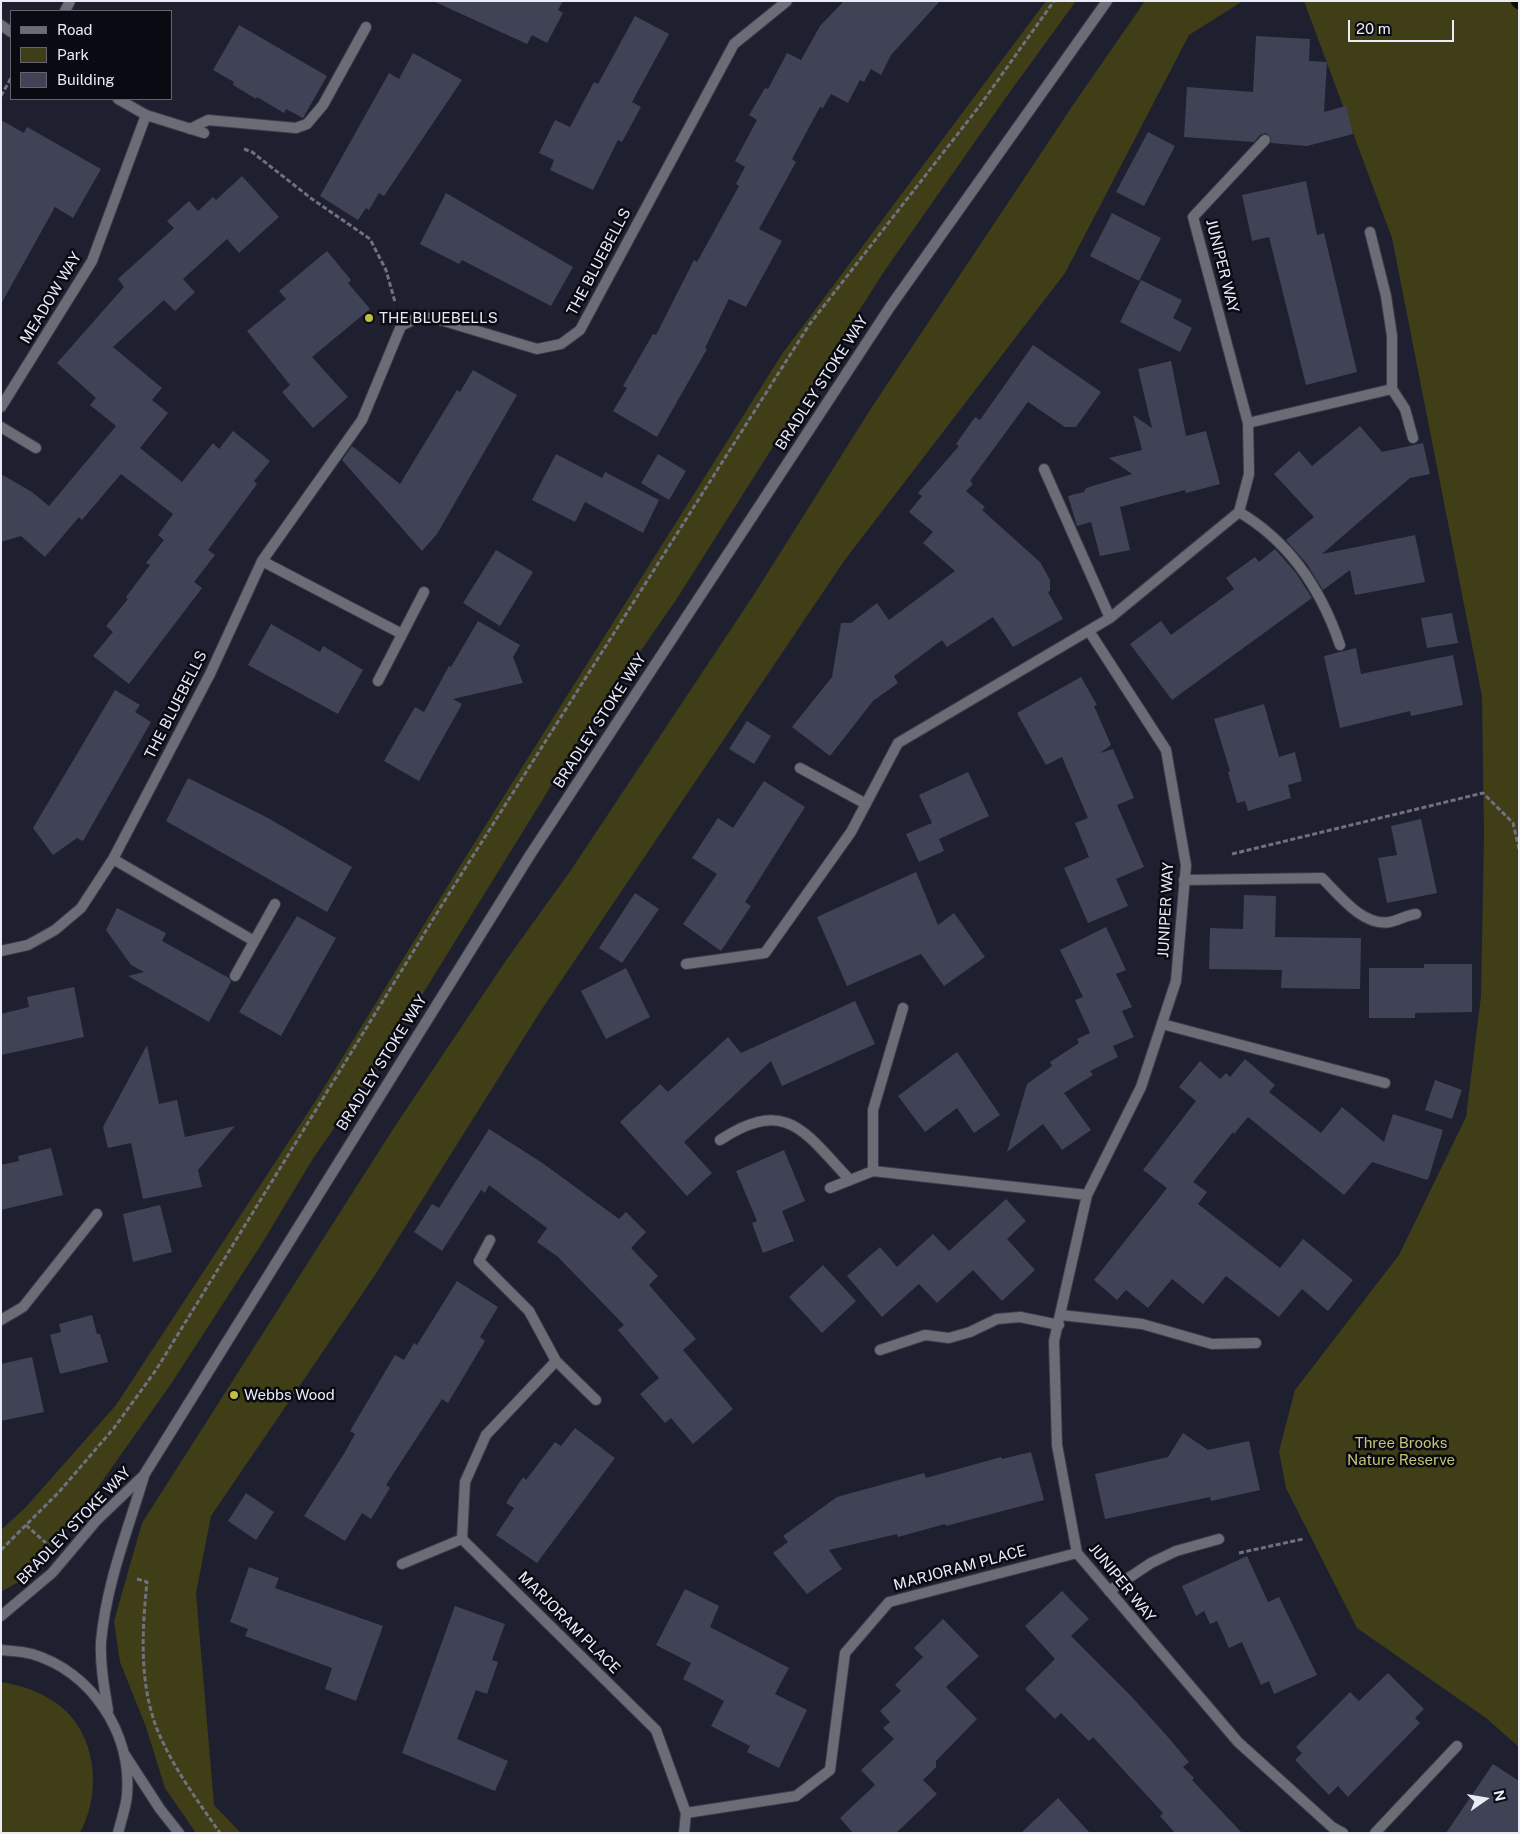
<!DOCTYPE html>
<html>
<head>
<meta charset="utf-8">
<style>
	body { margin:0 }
	#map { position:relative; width:1520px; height:1834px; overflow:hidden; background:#1e2030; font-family:"Public Sans",sans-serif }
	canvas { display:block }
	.frame { position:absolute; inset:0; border:2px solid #e9ebf7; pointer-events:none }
	.legend { position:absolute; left:10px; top:10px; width:162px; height:90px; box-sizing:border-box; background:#090a12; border:1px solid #63646e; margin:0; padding:6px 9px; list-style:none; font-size:15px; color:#e9ebf7 }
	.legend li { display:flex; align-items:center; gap:10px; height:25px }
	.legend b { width:25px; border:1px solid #63646e }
	.north { position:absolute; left:1460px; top:1774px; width:50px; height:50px; -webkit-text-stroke:4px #090a12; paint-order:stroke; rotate:77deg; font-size:14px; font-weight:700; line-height:20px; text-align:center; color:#e9ebf7 }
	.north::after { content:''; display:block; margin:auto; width:18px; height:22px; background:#e9ebf7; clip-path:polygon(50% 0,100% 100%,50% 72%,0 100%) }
	.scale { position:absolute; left:1348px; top:20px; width:106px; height:22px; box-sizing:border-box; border:2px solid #e9ebf7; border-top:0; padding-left:6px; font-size:15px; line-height:18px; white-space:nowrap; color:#e9ebf7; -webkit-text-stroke:4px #090a12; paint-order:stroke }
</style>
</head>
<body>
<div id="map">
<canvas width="1520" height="1834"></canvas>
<div class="frame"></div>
<ul class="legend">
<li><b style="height:6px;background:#6b6d76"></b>Road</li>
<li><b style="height:14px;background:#3f3e16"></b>Park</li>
<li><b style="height:14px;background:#404356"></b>Building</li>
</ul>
<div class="north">N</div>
<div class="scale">20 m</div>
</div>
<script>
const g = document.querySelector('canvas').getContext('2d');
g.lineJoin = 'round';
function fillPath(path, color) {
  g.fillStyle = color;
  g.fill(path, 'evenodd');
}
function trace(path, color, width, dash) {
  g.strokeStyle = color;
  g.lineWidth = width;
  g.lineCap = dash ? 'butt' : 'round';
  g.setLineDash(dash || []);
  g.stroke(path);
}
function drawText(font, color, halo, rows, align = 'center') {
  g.font = font + ' "Public Sans",sans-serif';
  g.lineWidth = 5;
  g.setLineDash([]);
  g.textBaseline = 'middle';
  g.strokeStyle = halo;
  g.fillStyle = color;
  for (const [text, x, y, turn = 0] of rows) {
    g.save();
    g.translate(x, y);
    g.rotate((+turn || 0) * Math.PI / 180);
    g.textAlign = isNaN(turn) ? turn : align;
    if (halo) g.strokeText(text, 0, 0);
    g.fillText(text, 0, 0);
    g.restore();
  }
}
fillPath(new Path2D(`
	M1046,1H1076L1007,96L883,273L676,600L583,734L385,1055L314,1157L261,1245L171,1384L98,1487L55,1540L22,1580L1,1592V1530L26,1507L116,1405L320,1094L460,866L782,354Z
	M1145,1H1243L1189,35L1065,273L844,561L540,1012L375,1275L211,1516L196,1593L214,1805L241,1833H196L165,1788L146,1727L120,1662L114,1621L142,1523L397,1123L507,959L571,870L755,593L870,410L1073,105Z
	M1304,1H1519V1747L1486,1718L1357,1628L1286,1488L1279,1451L1295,1390L1399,1255L1466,1117L1481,996L1484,835L1482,696L1392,238Z
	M1,1682C18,1685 33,1689 48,1698C96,1724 104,1789 80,1833H1Z`), '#3f3e16');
trace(new Path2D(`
	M1516,1L1519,4`), '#0e0d00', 11);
fillPath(new Path2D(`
	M433,1H563L558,10L563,13L547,43L532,35L527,44Z
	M844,1H940L891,55L881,75L871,69L864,82L860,80L848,103L831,94L823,108L820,107L792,159L796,162L759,229L782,241L746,307L729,299L705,348L707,349L657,437L613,411L627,388L623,386L653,334L656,335L694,260L697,262L739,186L736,184L745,167L735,161L757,120L749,115L765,88L768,89L787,53L801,60L820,26Z
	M635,16L669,34L632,102L641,107L622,142L618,140L593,190L550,170L554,160L539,153L555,120L570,127L594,82L598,84Z
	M239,25L327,76L303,118L286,109L284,113L257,97L256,99L233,85L234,82L213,70Z
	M1256,36L1310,39L1309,61L1327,62L1324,112L1346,106L1353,134L1307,146L1271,143V138L1266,133L1260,135L1254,142L1184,137L1187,87L1253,92Z
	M413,53L462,80L384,196L379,193L369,210L366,208L358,220L320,196L389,73L399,79Z
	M1,120L24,133L27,127L101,169L73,218L55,207L1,304Z
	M1148,132L1175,146L1144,206L1116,192Z
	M242,176L279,217L239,253L227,239L183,279L195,292L175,311L164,300L113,347L162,388L152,400L168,413L140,448L182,482L213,443L219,449L233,431L270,461L254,481L257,484L208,550L215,555L194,582L202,588L129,684L93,656L113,632L106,626L128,599L126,597L150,565L146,563L164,540L158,535L173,514L121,474L82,520L79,517L45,557L21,536L1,542V474L32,492L49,506L116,426L90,405L96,398L57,363L124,287L118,279L174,228L167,221L189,201L198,211L213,197L216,200Z
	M1306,181L1317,235L1324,233L1357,372L1306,385L1269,237L1252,241L1242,195Z
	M446,193L573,267L551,306L462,260L459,264L420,244Z
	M1112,213L1161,238L1139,281L1090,256Z
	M327,251L351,280L348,283L370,309L312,357L348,397L313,428L282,392L290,385L247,331L286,299L279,291Z
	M1141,280L1182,300L1173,318L1192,328L1180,352L1120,322Z
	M1033,345L1101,392L1076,427H1065L1028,402L970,481L973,484L966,491L985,507L982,510L1040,562L1050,580V591L1048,592L1063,619L1013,647L993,617L947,647L942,640L894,676L898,683L873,701L830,756L792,727L832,677L841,623H851L877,603L889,620L955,571L923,543L933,532L909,512L922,496L918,493L959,446L956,444L975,417L980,420Z
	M1171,361L1186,436L1206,431L1220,484L1186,493L1185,490L1120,507L1130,550L1100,556L1091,522L1077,526L1068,496L1084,492L1086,488L1132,474L1109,458L1142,450L1133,415L1152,428L1138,369Z
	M473,370L517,395L437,534L422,551L342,460L352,446L400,484L457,390L460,392Z
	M1360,426L1382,452L1423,443L1430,474L1410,478L1322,554L1415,535L1425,582L1355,595L1350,570L1323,590L1307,564L1286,540L1314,517L1274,474L1299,451L1312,466Z
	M556,454L602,478L605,472L659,500L643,533L585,502L575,522L532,500Z
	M658,454L686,471L669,500L641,483Z
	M1275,549L1296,573L1312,598L1172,700L1130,644L1161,621L1171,635L1234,589L1226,578L1255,557L1259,562Z
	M496,550L533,572L500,626L463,603Z
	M1452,613L1458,643L1427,648L1421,618Z
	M478,621L520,645L513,657L523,683L453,699L462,704L419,781L384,761L415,707L424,712L449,666L451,667Z
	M271,624L320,652L323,646L363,670L338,714L248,665Z
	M1356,648L1361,674L1453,655L1463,705L1411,716L1410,711L1340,728L1324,656Z
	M1081,677L1097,705L1094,706L1111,745L1100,753L1113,749L1134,798L1117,805L1144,867L1116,879L1128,906L1088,923L1064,868L1089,857L1075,823L1088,818L1062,757L1046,765L1017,713Z
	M115,690L140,705L135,712L151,722L83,841L77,838L53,855L33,828Z
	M1264,704L1279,757L1295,752L1302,781L1288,785L1291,798L1248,811L1245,801L1237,803L1228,772L1230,771L1214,719Z
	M747,721L771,736L754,764L729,749Z
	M968,772L989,816L939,839L935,829L944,851L919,862L906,834L932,823L919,795Z
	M188,778L268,818L352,867L327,912L166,821Z
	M764,781L805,807L745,902L751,906L721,951L683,924L717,874L692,858L718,818L733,828Z
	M1421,819L1437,893L1387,903L1378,858L1397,855L1391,826Z
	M916,872L938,925L954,913L985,957L944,986L921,954L847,986L817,917Z
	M635,893L659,909L622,963L599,948Z
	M1244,895L1276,896L1275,937L1361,938L1360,989L1281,988L1282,970L1209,969L1210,928L1243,929Z
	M117,908L166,933L162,941L229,978L231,982L209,1022L128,976L144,972L131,965L106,930Z
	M297,916L336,938L281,1036L239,1012Z
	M1106,927L1126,970L1116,974L1132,1007L1122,1011L1134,1037L1113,1046L1118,1057L1090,1071L1093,1075L1064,1093L1091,1130L1062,1150L1043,1124L1007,1152L1027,1084L1052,1066L1050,1062L1079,1043L1077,1039L1090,1033L1075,1000L1083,997L1060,950Z
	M1424,964H1472V1012L1415,1013V1018H1369V968H1424Z
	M626,968L650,1017L606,1039L581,991Z
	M74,987L84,1037L1,1055V1014L29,1007L27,997Z
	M855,1001L875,1044L782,1086L771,1061L684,1142L712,1173L687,1196L620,1122L660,1084L668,1092L728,1037L741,1053Z
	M147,1045L159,1104L177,1100L185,1137L235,1126L198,1170L202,1187L143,1199L131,1143L108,1148L103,1127Z
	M957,1052L1000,1115L974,1133L957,1108L925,1132L898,1096Z
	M1245,1059L1275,1085L1269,1092L1321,1133L1342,1107L1384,1142L1393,1114L1443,1130L1429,1177L1427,1180L1372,1162L1344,1195L1248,1117L1234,1134L1233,1132L1193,1182L1207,1192L1198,1204L1280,1268L1303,1239L1353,1280L1328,1311L1302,1289L1279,1317L1226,1276L1203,1304L1172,1279L1148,1308L1126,1290L1117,1300L1094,1280L1167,1188L1143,1170L1196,1101L1179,1087L1200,1061L1220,1079L1226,1073L1230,1077Z
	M1435,1080L1462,1090L1452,1119L1425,1110Z
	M489,1129L541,1162L619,1219L626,1212L646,1232L631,1248L658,1276L649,1285L696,1339L683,1350L733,1409L693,1444L671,1418L665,1423L640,1394L659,1378L618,1330L624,1325L558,1257L537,1242L547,1228L489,1185L485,1193L481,1190L442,1251L414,1232L432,1204L439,1208Z
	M51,1148L63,1195L1,1210V1165L19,1161L18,1156Z
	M784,1150L805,1201L782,1211L794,1241L763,1253L752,1223L757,1221L736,1171Z
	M1006,1199L1026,1221L1007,1239L1035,1270L1002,1301L973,1270L937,1303L919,1284L882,1317L847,1276L880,1247L897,1267L933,1234L949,1251Z
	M160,1205L172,1252L133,1262L123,1214Z
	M823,1265L856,1301L822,1333L789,1297Z
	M457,1281L498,1307L480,1337L485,1341L448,1403L442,1399L386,1485L390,1488L371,1519L362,1513L345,1541L304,1516L345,1452L355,1434L350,1431L395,1355L404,1360L414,1343L417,1345Z
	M92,1315L97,1334H100L108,1362L60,1374L50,1335L61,1332L59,1324Z
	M32,1357L44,1412L1,1421V1364Z
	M575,1428L615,1458L537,1563L496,1535L514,1508L506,1503L523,1477L526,1480L555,1442L561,1446Z
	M1183,1433L1208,1450L1249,1441L1260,1490L1211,1501L1210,1497L1105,1519L1095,1474L1168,1457Z
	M1031,1452L1044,1500L946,1526L945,1524L898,1537L897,1534L829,1550L842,1569L807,1594L773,1553L788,1542L783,1536L837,1497L924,1473L926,1478L1001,1457L1002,1459Z
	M246,1493L274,1512L256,1540L228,1521Z
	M1247,1556L1268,1602L1279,1597L1317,1675L1274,1694L1269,1681L1261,1685L1242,1642L1229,1648L1217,1621L1210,1624L1204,1611L1196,1616L1182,1586Z
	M249,1567L279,1578L275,1588L383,1626L356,1701L325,1689L332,1668L245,1636L248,1629L230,1622Z
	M685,1589L719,1606L710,1627L789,1668L775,1694L807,1710L779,1768L747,1752L750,1746L711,1726L724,1701L683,1679L691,1663L656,1645Z
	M1062,1591L1089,1619L1071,1636L1131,1696L1167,1736L1189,1762L1183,1767L1194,1778L1192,1780L1242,1833H1175L1160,1816L1163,1813L1093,1737L1089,1741L1061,1713L1055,1719L1025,1689L1055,1659L1025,1626Z
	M455,1606L505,1624L492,1660L498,1662L487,1694L476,1690L457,1739L508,1761L495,1791L402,1753Z
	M943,1619L979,1656L946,1687L977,1719L936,1761V1767L923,1780L937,1794L896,1833H853L840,1818L875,1785L861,1770L894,1739L883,1728L890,1722L880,1711L901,1691L895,1685L923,1657L914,1648Z
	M1388,1673L1424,1709L1415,1718L1420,1723L1348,1797L1338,1786L1329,1795L1295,1760L1302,1753L1296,1747L1350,1692L1359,1701Z
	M1493,1764L1519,1781V1833H1446Z
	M1058,1798L1090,1833H1021Z`), '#404356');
const service = new Path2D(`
	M65,11L70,1
	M190,129L208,120L296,128L307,124L323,105L366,27
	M1370,232L1386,296L1392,336V389L1405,409L1413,438
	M1239,512C1290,542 1321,589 1340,645
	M1184,880L1322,878C1339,895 1363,927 1390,922C1399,920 1407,915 1416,914
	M1162,1024L1385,1083
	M720,1140C787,1096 805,1133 850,1180
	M490,1240L479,1261L529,1311
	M1061,1315L1142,1324L1212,1344L1256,1343
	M880,1350L925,1335L949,1338L970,1332L997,1319L1020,1317L1059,1325
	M1109,1591L1151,1563L1176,1551L1219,1539
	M1375,1833L1457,1746`);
const minor = new Path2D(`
	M1,25L11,32
	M118,99L146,115L204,133
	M1,407L92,261L146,115
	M1248,423L1392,389
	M1,427L36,448
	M1044,469L1110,618
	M262,561L402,634
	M1089,631L1166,750L1186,865L1176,981L1141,1087L1087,1195L1054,1341L1057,1445L1077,1553L1238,1742L1332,1827L1343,1833
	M378,681L424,592
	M800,768L866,804
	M113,859L254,941
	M1,951L28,945L55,930L81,908L113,859L210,674L262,561L362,420L401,326L419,317L434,318L537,349L561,344L580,330L734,44L787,1
	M686,964L765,953L851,832L898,743L1110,618L1239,512L1249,474L1248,423L1193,217L1265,140
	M235,976L275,904
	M903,1008L873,1110V1171L1087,1195
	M830,1188L873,1171
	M529,1311L556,1361L596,1400
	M1,1320L23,1307L97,1214
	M556,1361L486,1435L465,1482L462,1539L656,1730L686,1813
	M402,1564L462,1539
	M125,1755L160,1809L179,1833
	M684,1833L686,1813L796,1796L830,1770L845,1653L889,1602L1077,1553`);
const tertiary = new Path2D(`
	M1,1616L52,1573L96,1521L144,1475L530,855L890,307L1107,1
	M1,1650C11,1651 22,1651 32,1654C92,1672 132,1733 127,1795C126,1807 121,1821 118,1833
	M108,1710C104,1687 100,1664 101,1642C106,1584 128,1530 144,1476`);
trace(service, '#3a3c4c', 12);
trace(minor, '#3a3c4c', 12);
trace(tertiary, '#3a3c4c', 12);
trace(new Path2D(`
	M1,96L11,78
	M244,149L252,152L312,199L370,239L386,270L395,302
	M1232,854L1483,793L1513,823L1519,849
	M26,1525L46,1543
	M1,1550L59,1492L114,1428L156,1370L440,908L809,325L981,104L1054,1
	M1239,1553L1303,1539
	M137,1579L147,1582C142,1630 139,1683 157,1729C172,1766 197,1800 220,1833`), '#6f7180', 3, [5, 2.5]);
trace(service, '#6b6d76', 10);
trace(minor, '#6b6d76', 10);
trace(tertiary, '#6b6d76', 10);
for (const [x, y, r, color] of [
	[369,318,5,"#c1be40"],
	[234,1395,5,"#c1be40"]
]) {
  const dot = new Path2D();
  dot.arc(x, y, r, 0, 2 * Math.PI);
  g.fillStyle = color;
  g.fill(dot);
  trace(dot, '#090a12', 2);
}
drawText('15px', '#e9ebf7', '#090a12', [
	["THE BLUEBELLS",599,262,-62],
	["JUNIPER WAY",1222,266,76],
	["MEADOW WAY",51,298,-59],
	["BRADLEY STOKE WAY",822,383,-57],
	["THE BLUEBELLS",176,705,-63],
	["BRADLEY STOKE WAY",600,721,-57],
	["JUNIPER WAY",1166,910,-87],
	["BRADLEY STOKE WAY",382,1063,-58],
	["BRADLEY STOKE WAY",74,1526,-46],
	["MARJORAM PLACE",960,1568,-15],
	["JUNIPER WAY",1122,1583,51],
	["MARJORAM PLACE",569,1623,45]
]);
drawText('15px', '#e9ebf7', '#090a12', [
	["THE BLUEBELLS",379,318],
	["Webbs Wood",244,1395]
], 'left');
drawText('15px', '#c5c475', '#090a12', [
	["Three Brooks",1401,1443],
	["Nature Reserve",1401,1460]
]);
</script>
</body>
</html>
